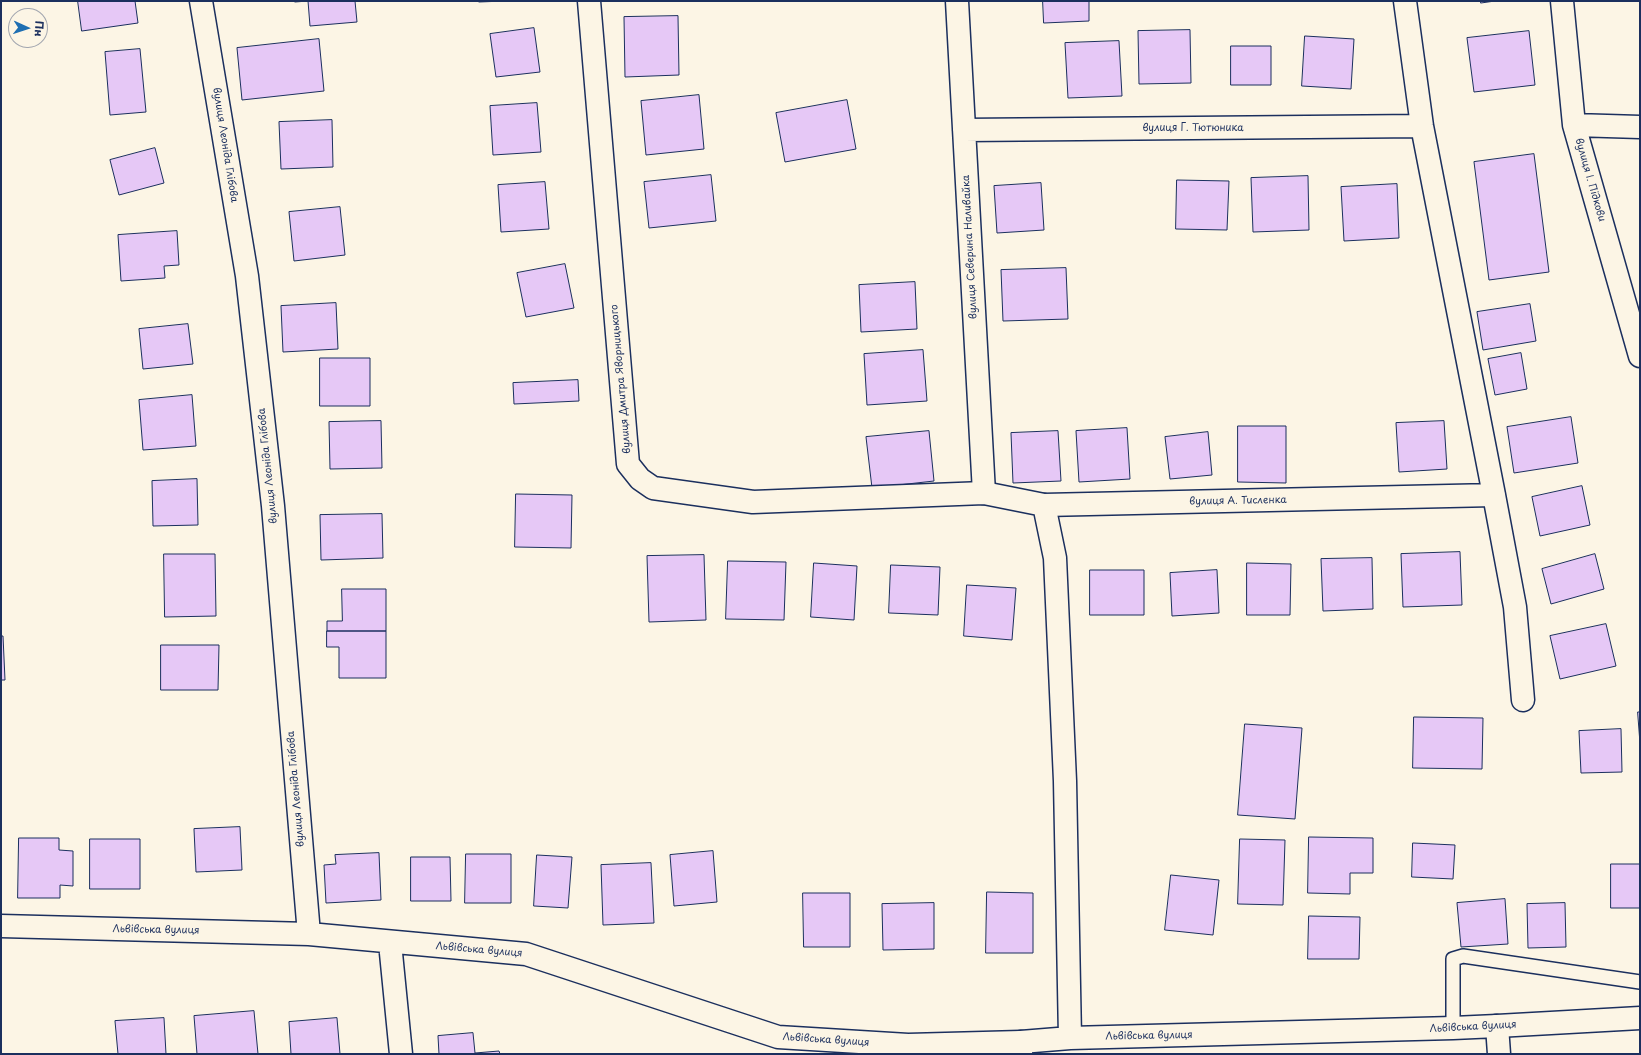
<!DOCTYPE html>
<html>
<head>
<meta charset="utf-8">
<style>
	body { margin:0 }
	#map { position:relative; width:1641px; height:1055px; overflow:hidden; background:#fcf5e5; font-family:"Playpen Sans",sans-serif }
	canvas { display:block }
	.frame { position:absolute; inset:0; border:2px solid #1b2f5e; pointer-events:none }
	.north { position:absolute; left:8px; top:8px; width:40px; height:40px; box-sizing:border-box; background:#fcf5e5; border:1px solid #a2a6af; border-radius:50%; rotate:93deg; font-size:11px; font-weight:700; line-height:16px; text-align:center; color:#1b2f5e }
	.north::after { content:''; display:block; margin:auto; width:14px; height:18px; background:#1f6fb2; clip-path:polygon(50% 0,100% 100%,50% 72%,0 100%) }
</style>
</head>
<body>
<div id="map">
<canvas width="1641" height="1055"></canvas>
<div class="frame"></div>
<div class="north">Пн</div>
</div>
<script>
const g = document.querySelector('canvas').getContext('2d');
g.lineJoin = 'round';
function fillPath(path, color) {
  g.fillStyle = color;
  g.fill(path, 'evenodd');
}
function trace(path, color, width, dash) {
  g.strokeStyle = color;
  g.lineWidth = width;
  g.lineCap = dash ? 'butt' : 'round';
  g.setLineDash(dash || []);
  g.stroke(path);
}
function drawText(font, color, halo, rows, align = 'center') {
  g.font = font + ' "Playpen Sans",sans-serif';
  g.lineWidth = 3.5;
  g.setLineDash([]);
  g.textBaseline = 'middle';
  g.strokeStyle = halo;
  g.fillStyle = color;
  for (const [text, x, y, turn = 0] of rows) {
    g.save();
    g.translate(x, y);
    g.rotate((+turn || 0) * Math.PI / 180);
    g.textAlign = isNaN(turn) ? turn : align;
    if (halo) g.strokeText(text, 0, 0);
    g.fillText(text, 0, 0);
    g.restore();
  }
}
const building = new Path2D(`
	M78,1H135L138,23L82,31Z
	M295,1H355L357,22L310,26L308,1L295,2Z
	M479,1H505L479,2Z
	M1043,1H1089V21L1044,23Z
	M1481,1H1495L1481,3Z
	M678,16L679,75L625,77L624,17Z
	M534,28L540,72L496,77L490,34Z
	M1190,30L1191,83L1139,84L1138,31Z
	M1529,31L1535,85L1474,92L1467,38Z
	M1305,36L1354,39L1351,89L1302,86Z
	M319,39L324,91L242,100L237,48Z
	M1119,41L1122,96L1068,98L1065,43Z
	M1231,46H1271V85H1231Z
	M140,49L146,112L110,115L105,52Z
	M699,95L704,149L646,155L641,101Z
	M847,100L856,149L785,162L776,113Z
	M537,103L541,152L493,155L490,106Z
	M332,120L333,167L281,169L279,122Z
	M155,148L164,183L119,195L110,160Z
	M1534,154L1549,272L1489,280L1474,162Z
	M711,175L716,221L649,228L644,182Z
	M1308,176L1309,230L1253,232L1251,178Z
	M1177,180L1229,181L1227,230L1176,229Z
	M545,182L549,229L501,232L498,185Z
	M1041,183L1044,230L997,233L994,186Z
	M1397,184L1399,238L1344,241L1341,187Z
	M340,207L345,255L294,261L289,212Z
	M177,231L179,265L164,266L165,278L121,281L118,235Z
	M565,264L574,308L526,317L517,273Z
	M1066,268L1068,319L1003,321L1001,270Z
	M915,282L917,329L861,332L859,285Z
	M336,303L338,349L283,352L281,306Z
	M1530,304L1536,341L1483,350L1477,312Z
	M188,324L193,364L143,369L139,329Z
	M923,350L927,401L867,405L864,354Z
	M1521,353L1527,389L1495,395L1488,359Z
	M320,358H370V406H320Z
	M578,380L579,401L514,404L513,383Z
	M192,395L196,446L143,450L139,400Z
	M1571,417L1578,463L1514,473L1507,427Z
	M381,421L382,468L330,469L329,422Z
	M1444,421L1447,469L1399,472L1396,423Z
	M1238,426H1286V483L1238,482Z
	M1127,428L1130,479L1079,482L1076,431Z
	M929,431L934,481L872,488L866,437Z
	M1058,431L1061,481L1013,483L1011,433Z
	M1208,432L1212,475L1170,479L1165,437Z
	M197,479L198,525L153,526L152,481Z
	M1582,486L1590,525L1540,536L1532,497Z
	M516,494L572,495L571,548L515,547Z
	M382,514L383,558L321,560L320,515Z
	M1460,552L1462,605L1403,607L1401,554Z
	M164,554H215L216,616L165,617Z
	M1595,554L1604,589L1551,604L1542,569Z
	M704,555L706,620L649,622L647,556Z
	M1372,558L1373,609L1323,611L1321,559Z
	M728,561L786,562L784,620L726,619Z
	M814,563L857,566L854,620L811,617Z
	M1247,563L1291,564L1290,615H1247Z
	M891,565L940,567L938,615L889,613Z
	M1090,570H1144V615H1090Z
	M1217,570L1219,613L1172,616L1170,573Z
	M967,585L1016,588L1012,640L964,636Z
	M342,589H386V631H327V621H342Z
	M1606,624L1616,666L1560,679L1550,636Z
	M327,631H386V678H339V647H327Z
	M1,636H3L5,680H1Z
	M161,645H219L218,690H161Z
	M1638,712H1640V743Z
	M1414,717L1483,718L1482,769L1413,768Z
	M1245,724L1302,728L1295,819L1238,815Z
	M1621,729L1622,772L1581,773L1579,731Z
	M240,827L242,870L196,872L194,829Z
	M1309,837L1373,838V873H1350V894L1308,893Z
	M19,838H59V850L73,851V886L60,885V898H18Z
	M90,839H140V889H90Z
	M1240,839L1285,840L1283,905L1238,904Z
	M1413,843L1455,845L1453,879L1412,877Z
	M713,851L717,902L674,906L670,855Z
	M379,853L381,900L326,903L324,865L336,864L335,855Z
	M466,854H511V903H465Z
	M537,855L572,857L568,908L534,906Z
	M411,857H450L451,901H411Z
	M651,863L654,923L603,925L601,865Z
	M1611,864H1640V908H1611Z
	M1171,875L1219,880L1213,935L1165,930Z
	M987,892L1033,893V953H986Z
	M803,893H850V947H804Z
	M1505,899L1508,944L1461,947L1457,903Z
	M934,903V949L883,950L882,904Z
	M1565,903L1566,947L1528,948L1527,904Z
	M1309,916L1360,917L1359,959H1308Z
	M254,1011L258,1054H197L194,1016Z
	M164,1018L166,1054H118L115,1021Z
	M337,1018L340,1054H291L289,1022Z
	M473,1033L475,1053L499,1051L500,1054H439L438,1036Z`);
fillPath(building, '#e6c8f6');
trace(building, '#1b2f5e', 1);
const lane = new Path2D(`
	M1453,1028V959L1463,956L1640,982`);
const street = new Path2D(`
	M201,1L247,276L273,506L309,934
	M957,1L984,493
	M1405,1L1422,126L1494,495L1515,607L1523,700
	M1562,1L1574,125L1640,356
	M1574,125L1640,127
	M964,130L1422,126
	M1044,505L1494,495
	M1,926L309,934L526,954L778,1037L908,1045L1021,1042
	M390,943L401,1054
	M1497,1026L1640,1018`);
const secondary = new Path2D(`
	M589,1L628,464L640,479L653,488L753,502L984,493L1044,505L1055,558L1065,781L1070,1038
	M1021,1054V1042L1070,1038L1453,1028L1497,1026L1499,1054`);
trace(lane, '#1b2f5e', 16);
trace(street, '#1b2f5e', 25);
trace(secondary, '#1b2f5e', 25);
trace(lane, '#fcf5e5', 13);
trace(street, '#fcf5e5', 22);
trace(secondary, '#fcf5e5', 22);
drawText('10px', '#1b2f5e', '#fcf5e5', [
	["вулиця Г. Тютюника",1193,128],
	["вулиця Леоніда Глібова",225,145,81],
	["вулиця І. Підкови",1590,180,74],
	["вулиця Северина Наливайка",970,247,-93],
	["вулиця Дмитра Яворницького",621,379,-95],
	["вулиця Леоніда Глібова",268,466,-96],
	["вулиця А. Тисленка",1238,501,-1],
	["вулиця Леоніда Глібова",296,789,-95],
	["Львівська вулиця",156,930,1],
	["Львівська вулиця",479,950,5],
	["Львівська вулиця",1473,1027,-3],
	["Львівська вулиця",1149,1036,-1],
	["Львівська вулиця",826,1040,4]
]);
</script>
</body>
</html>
